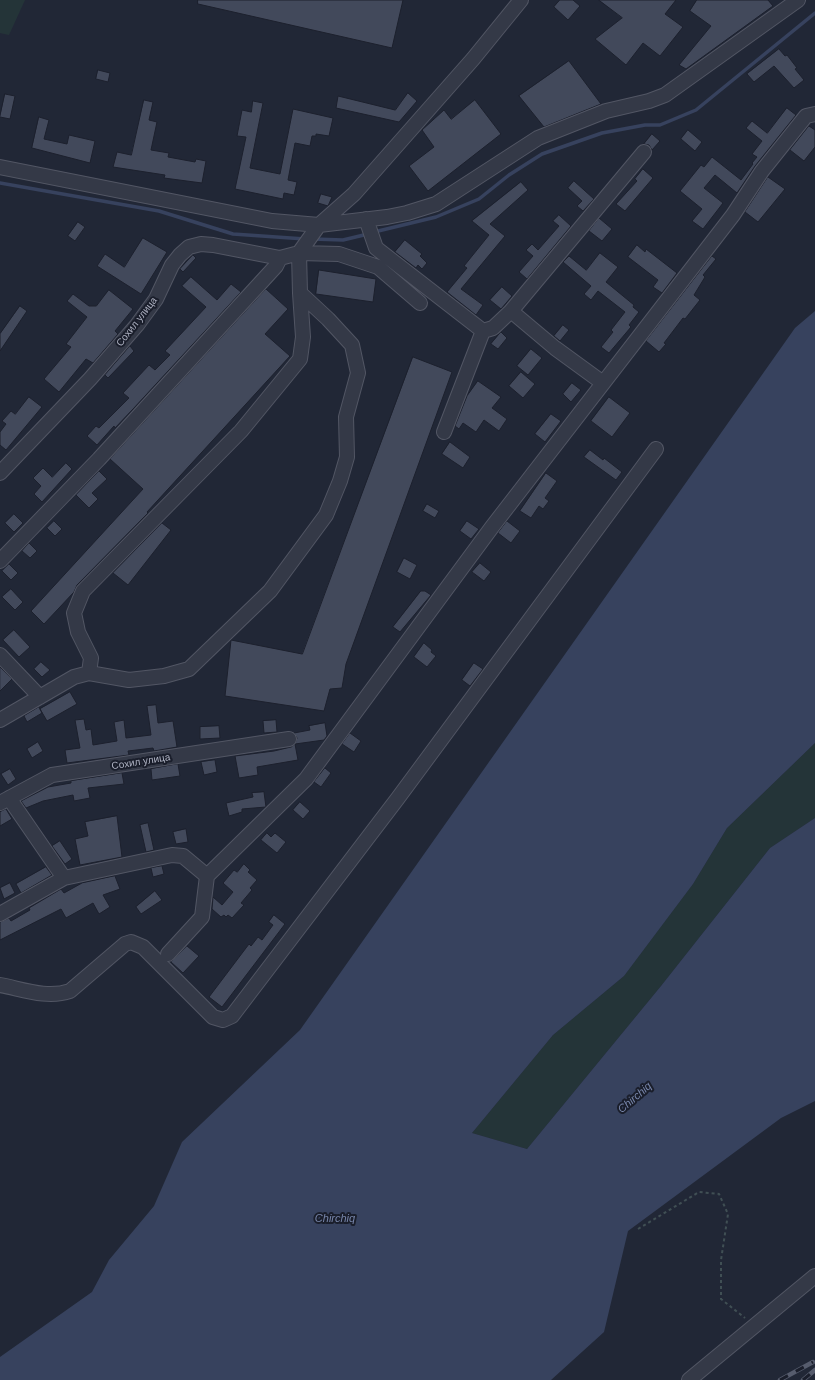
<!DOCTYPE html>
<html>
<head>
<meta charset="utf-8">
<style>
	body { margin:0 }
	canvas { display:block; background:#212736 }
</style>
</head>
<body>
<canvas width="815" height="1380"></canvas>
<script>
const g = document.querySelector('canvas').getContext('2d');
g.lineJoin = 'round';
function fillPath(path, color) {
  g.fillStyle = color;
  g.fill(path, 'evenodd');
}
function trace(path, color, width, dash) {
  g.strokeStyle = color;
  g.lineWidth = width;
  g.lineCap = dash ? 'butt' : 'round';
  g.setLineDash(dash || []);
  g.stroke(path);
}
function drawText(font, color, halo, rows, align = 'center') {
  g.font = font + ' Helvetica,sans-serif';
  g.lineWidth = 4;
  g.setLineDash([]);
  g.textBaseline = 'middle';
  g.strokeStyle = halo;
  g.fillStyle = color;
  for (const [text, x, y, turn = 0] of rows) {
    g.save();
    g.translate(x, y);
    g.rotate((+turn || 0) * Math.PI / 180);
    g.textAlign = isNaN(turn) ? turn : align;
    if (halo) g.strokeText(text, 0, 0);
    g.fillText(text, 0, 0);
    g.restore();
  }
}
fillPath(new Path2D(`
	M0,0H25L9,35L0,33Z
	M815,743V818L770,848L661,986L527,1149L472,1133L553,1035L624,976L693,884L727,828Z`), '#243438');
fillPath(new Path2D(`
	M815,311V743L727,828L693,884L624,976L553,1035L472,1133L527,1149L661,986L770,848L815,818V1101L781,1118L628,1231L604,1332L551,1380H0V1357L92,1292L109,1260L154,1206L182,1142L300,1030L795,328Z`), '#37425e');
trace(new Path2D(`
	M0,183L159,211L233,234L305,239
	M374,232L436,217L479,199L509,175L542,154L602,133L645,125H660L696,110L815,13
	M313,239L343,240L368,234`), '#37425e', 3.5);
const building = new Path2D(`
	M198,0H403L392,48L198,4Z
	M560,0H573L580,6L568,20L554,7Z
	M599,0H676L665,14L683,27L660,56L643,43L626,65L595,39L622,18Z
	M697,0H768L773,6L686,69L679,65L711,26L690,11Z
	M779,49L785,56L787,55L797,68L795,69L804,80L794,88L774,66L754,82L747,74Z
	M569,61L601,104L544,127L519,96Z
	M98,70L110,73L108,82L96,79Z
	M408,93L417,101L399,122L336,108L338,96L395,110Z
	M5,94L15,96L10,119L0,117Z
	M144,100L153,102L149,120L157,122L151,150L169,153L168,157L195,162L196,159L206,161L202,183L164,178L165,175L113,167L117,152L131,155Z
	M475,100L501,134L428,191L409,166L434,147L422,130L444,110L451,119Z
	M253,101L263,103L250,168L280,174L293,109L333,118L329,136L316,134V136H312L310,146L295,143L288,180L297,182L294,195L284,193L283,199L235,189L246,137L237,136L242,110L251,112Z
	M787,108L796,115L755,166L737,193L715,175L704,188L723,203L703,229L692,221L702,209L680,191L701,165L704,167L712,157L741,180L753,164L752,163L757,157L752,154L762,141L746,128L752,121L767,133Z
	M39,117L49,120L44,139L67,144L69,135L95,141L90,163L32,148Z
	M809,126L815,130V147L804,161L790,150Z
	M688,130L702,142L695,151L681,139Z
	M652,134L660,141L652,150L649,145L644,144Z
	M643,169L653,178L625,211L616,204L637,181L635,179Z
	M768,177L785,189L758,222L745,212Z
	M574,181L594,199L583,211L577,206L582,201L568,188Z
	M521,182L528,190L490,224L505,236L461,289L483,305L476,315L447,292L467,268L464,266L489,235L472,221Z
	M321,194L332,197L328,206L318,203Z
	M559,215L571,226L527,279L519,272L533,256L526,250L532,244L538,250L559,226L553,221Z
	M599,218L612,229L602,241L589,231Z
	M78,222L85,227L75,241L68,236Z
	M143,238L167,252L141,294L97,266L105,254L124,267Z
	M405,240L422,254L420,256L427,263L422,269L418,265L416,268L395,252Z
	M637,245L645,252L646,249L677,273L662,293L653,287L658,280L628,257Z
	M600,253L618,267L606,282L634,305L633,307L639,312L629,325L631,327L609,353L601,347L613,332L611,330L625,312L598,291L591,300L584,294L591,286L563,262L569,256L586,270Z
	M193,255L196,258L183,272L180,269Z
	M712,256L716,259L703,275L705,277L694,295L700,300L685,319L683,318L664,343L666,344L659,352L646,341Z
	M319,270L376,279L373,302L316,294Z
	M191,277L217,300L231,284L241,292L133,409L115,428L114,426L97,445L87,436L96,426L99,428L129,398L123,393L149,365L155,370L170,355L165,351L206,307L182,286Z
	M502,287L512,296L501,309L490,300Z
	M266,289L288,309L265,334L290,356L147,512L148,513L77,585L74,592L44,624L31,611L143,489L110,459Z
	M109,290L133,309L115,331L118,334L93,363L86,359L59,392L44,379L71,347L66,344L87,317L67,301L73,294L89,306H96Z
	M20,306L27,311L0,351V334Z
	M563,325L569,330L560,341L554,336Z
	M501,332L507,338L498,349L491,344Z
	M130,346L134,351L108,378L105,375Z
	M531,349L542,358L528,375L517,366Z
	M413,357L452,372L346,664L342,688L330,689L324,711L225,696L231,640L302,654Z
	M521,372L535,384L523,398L509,386Z
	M478,381L501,397L492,408L507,419L499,431L484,420L476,432L463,423L459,429L455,426L467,396Z
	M572,383L581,390L571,402L563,394Z
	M29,397L42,407L6,450L0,445V432L6,424L2,421L11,411L15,414Z
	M609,397L630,413L612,437L591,421Z
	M551,414L561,421L545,442L535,434Z
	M450,442L470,457L463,468L442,454Z
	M590,450L603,460L604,458L622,472L616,480L584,457Z
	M66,463L72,469L42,502L34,494L41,486L33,478L43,468L52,477Z
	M99,471L107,479L92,493L98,499L89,508L76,495Z
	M546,473L557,481L545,498L549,501L543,509L539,506L531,518L520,511Z
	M427,504L439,511L435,518L423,511Z
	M14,514L23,523L14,532L5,523Z
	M54,521L62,529L55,536L47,528Z
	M467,521L479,529L471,539L460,531Z
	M507,521L520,531L511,543L498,533Z
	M162,523L171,530L128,585L113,573Z
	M29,543L37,551L30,558L22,551Z
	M404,558L417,565L410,579L397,572Z
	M480,563L491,572L484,581L472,572Z
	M9,564L18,573L11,580L2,571Z
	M11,589L23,602L15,610L2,597Z
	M421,591H425L431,595L400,632L393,627Z
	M14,630L30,647L19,657L3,640Z
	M424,643L432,650L431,652L436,656L427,667L414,657Z
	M41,662L50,670L42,677L34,669Z
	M474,663L483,669L470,686L462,680Z
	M0,667L12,679L0,691Z
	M70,692L77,704L47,721L40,709Z
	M156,705L158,723L173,721L177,747L154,751L153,748L128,751L129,755L67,763L65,750L80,748L75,720L84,719L86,730L91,729L93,745L117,741L114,722L124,720L126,738L151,735L147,706Z
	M39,707L42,713L27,722L24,716Z
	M276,720L277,732L264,733L263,721Z
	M325,723L327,736L324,740L295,744L297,738L294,733L310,730L309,726Z
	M219,726L220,738L200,739V727Z
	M350,733L361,741L354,752L342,744Z
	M38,742L43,751L32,758L27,749Z
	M295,744L298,760L257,767L258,775L239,778L235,756L274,751L291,747Z
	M215,760L217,772L204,775L201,762Z
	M178,764L180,776L152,780L151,769Z
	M325,768L331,773L321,787L314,782Z
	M10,769L16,779L8,785L1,774Z
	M122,773L124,784L88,788L90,798L74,801L73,795L43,801L26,808L21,801L48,787L71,783V781Z
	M264,792L266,807L242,809V812L229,816L226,803L253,797L252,793Z
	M300,802L310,811L303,819L293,810Z
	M6,809L12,819L0,826V812Z
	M117,816L122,857L80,865L75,839L88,836L85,822Z
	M148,823L154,850L146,852L140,825Z
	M186,829L188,842L176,844L173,832Z
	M267,833L271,837L275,833L286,842L277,853L261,840Z
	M60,841L72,859L65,864L52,846Z
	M244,864L250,870L248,872L257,880L250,888L252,890L241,903L244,905L232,918L228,915L226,917L224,915L221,917L212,909L213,897L222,905L233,892L223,883L234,870L237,872Z
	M162,866L164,874L153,877L151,868Z
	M46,867L52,875L21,893L16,884Z
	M115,876L120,889L103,895L110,907L99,914L93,903L66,918L61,909L0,940V922L9,918L11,921L30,910L29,908L61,889L64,893L82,883Z
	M10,883L15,893L4,899L0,888Z
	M155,891L162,900L141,914L136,907Z
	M274,915L285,924L222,1007L209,997L249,944L251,946L258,937L262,940L273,925L269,922Z
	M187,946L199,956L183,973L171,962Z`);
fillPath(building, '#42495b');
trace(building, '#1c202d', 1);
const minor = new Path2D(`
	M0,167L272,221L319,225L387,217L407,213L436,204L538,138L606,111L649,101L665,95L798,0
	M366,219L376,248L483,331L493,328L511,311L555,348L603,383
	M511,311L644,152
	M444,432L483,331
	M0,473L90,379L137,325L156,299L172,265L180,255L189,247L201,244L213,245L280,258L299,253L339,254L378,267L420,303
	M0,561L99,459L276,266L280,258
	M0,655L40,697
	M89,673L91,658L78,632L74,613L83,591L241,431L300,359L303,337L300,293
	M0,720L74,677L89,673L129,680L164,676L189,669L270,591L326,515L340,481L347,457L346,417L358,373L352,345L328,319L300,293L299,253L319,225L354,194L473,59L521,0
	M9,798L64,878
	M0,803L52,775L289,739
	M0,914L64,878L172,855L183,856L207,876
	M168,954L202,917L207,876L306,779L492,527L733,215L762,171L806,116L815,114
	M0,985C22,989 47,999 70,991L125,944L131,942L143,947L213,1017L223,1020L232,1016L398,798L656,449
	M689,1380L815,1276`);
trace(minor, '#525664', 16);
trace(new Path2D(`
	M638,1229L699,1192L719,1194L728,1214L721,1260V1299L745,1318`), '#404f54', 2, [3, 3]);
trace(minor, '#343947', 14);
const rail = new Path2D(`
	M780,1380L813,1362
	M803,1380L815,1370`);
trace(rail, '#565c6d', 4.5);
trace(rail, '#1a1e2b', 3, [9]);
drawText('10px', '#afb3c3', '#1a1e2b', [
	["Сохил улица",137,322,-52],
	["Сохил улица",141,762,-9]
]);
drawText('italic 11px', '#7886aa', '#1a1e2b', [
	["Chirchiq",635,1098,-41],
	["Chirchiq",335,1219]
]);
</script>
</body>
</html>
